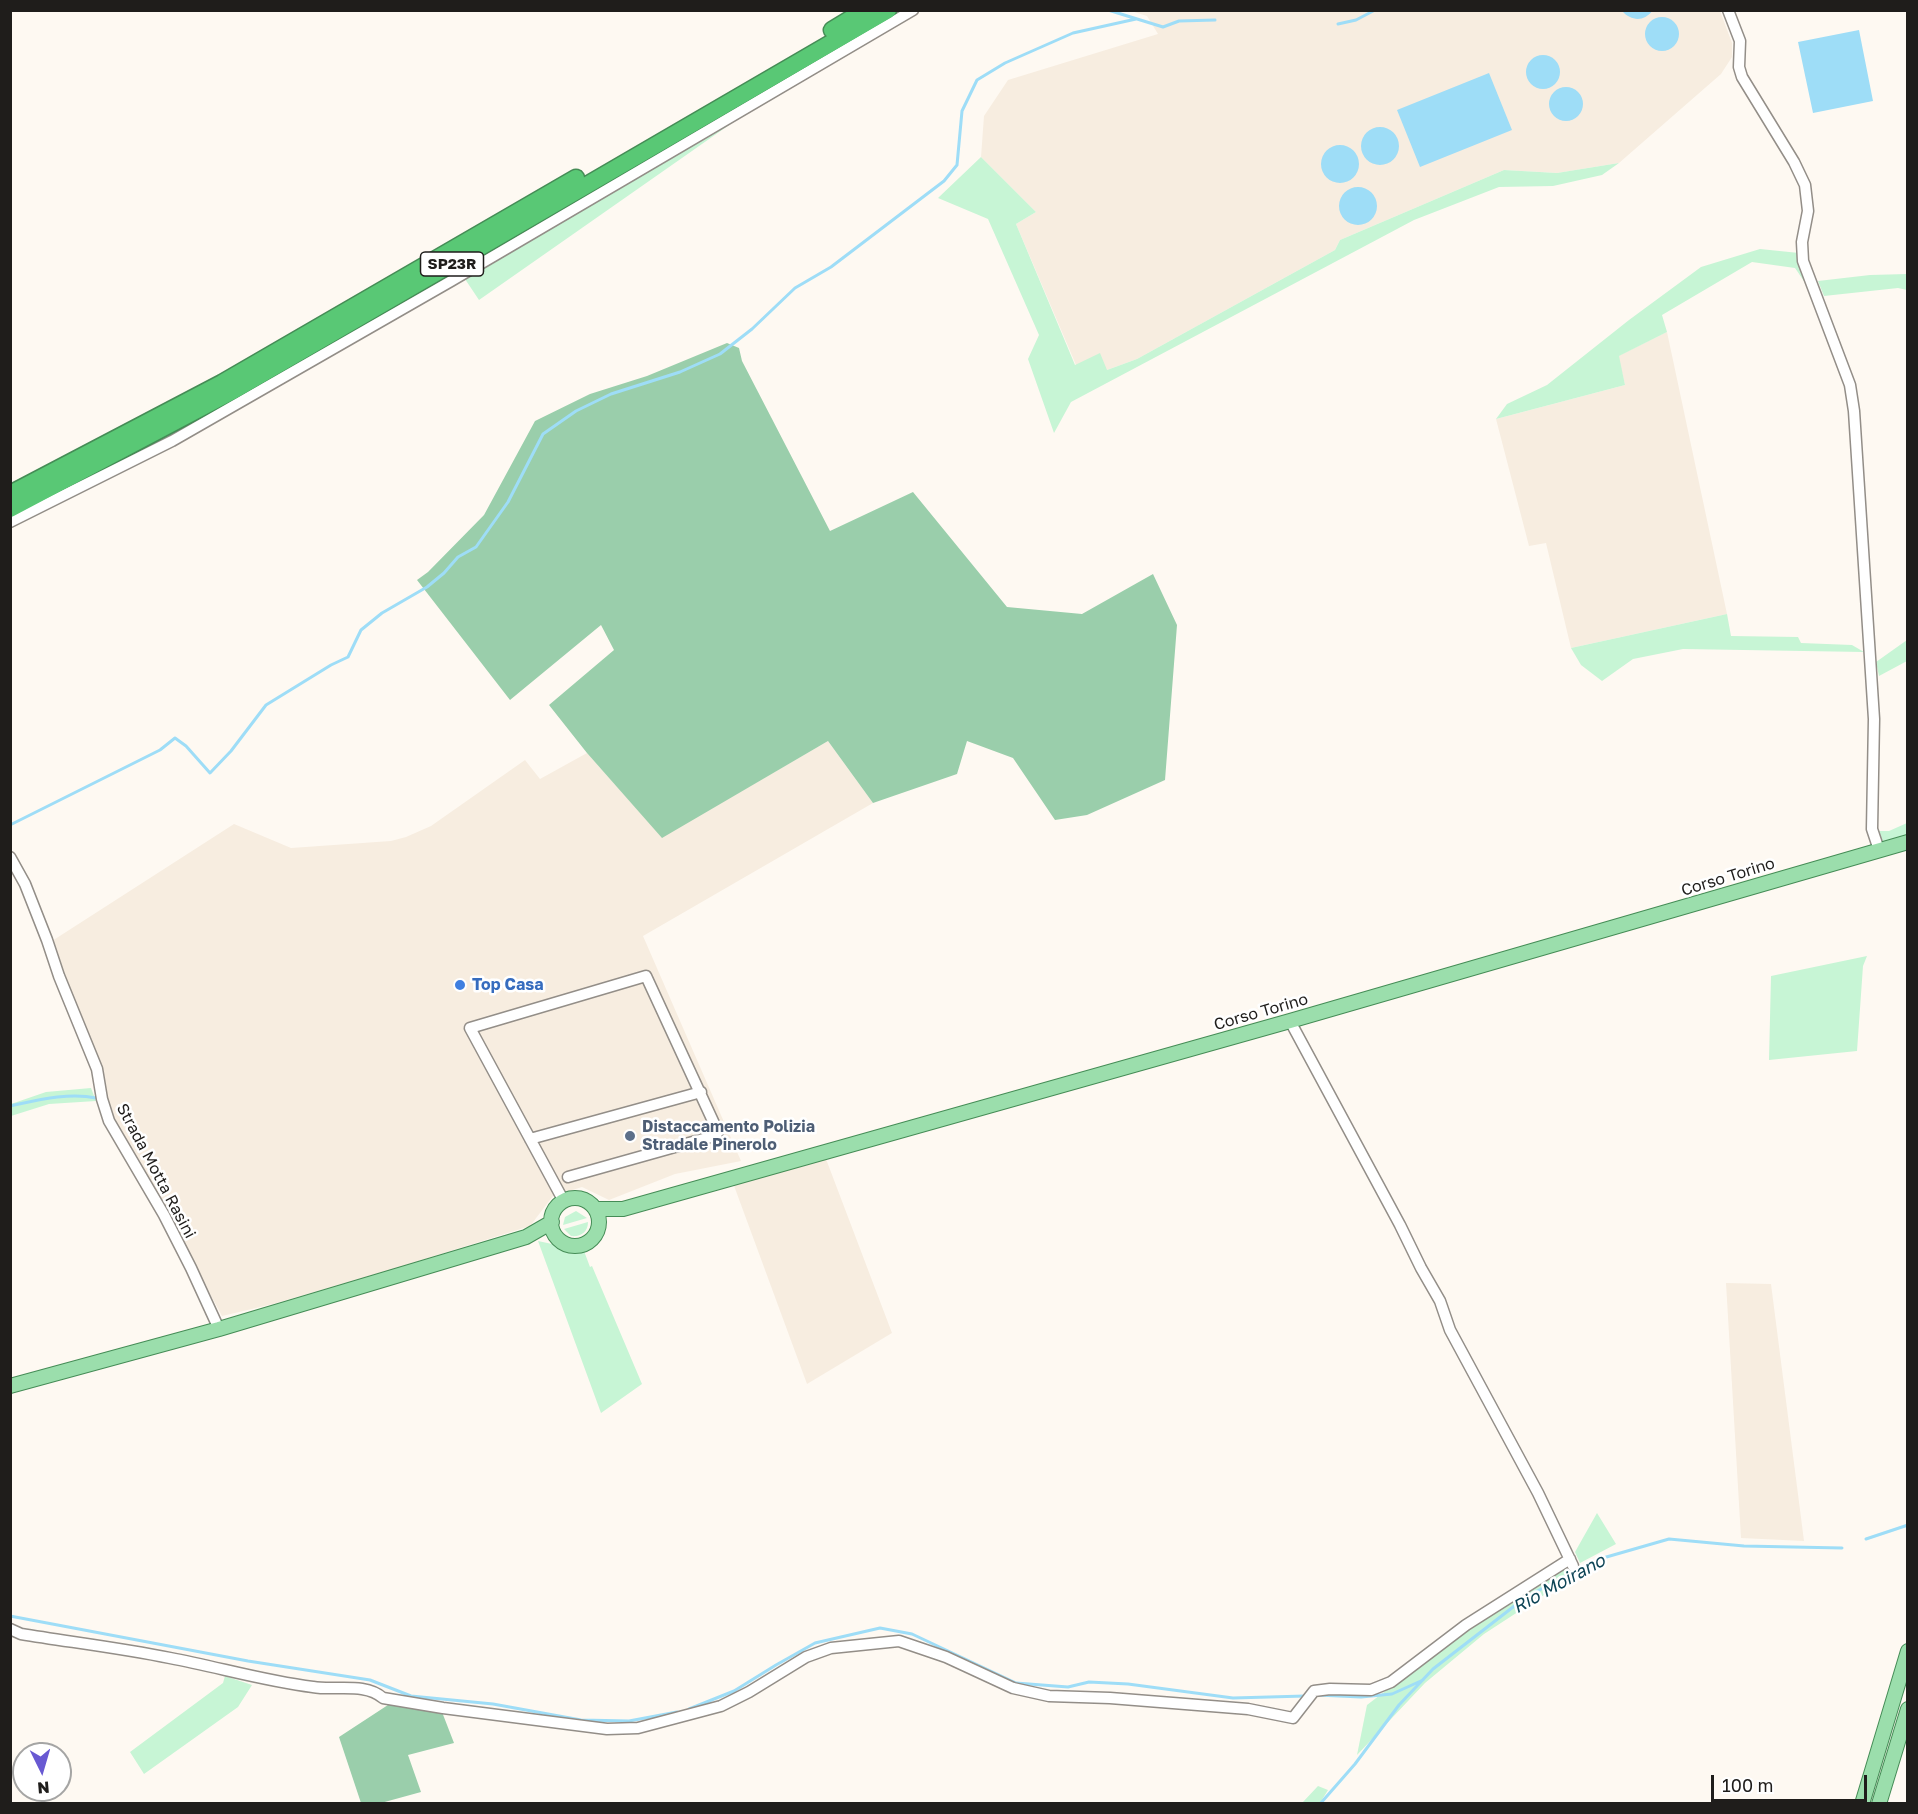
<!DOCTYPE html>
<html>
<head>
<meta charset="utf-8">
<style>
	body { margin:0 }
	#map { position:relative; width:1918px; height:1814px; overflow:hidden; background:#fef9f2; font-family:"Golos Text",sans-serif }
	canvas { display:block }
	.frame { position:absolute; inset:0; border:12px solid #1f1d1b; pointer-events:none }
	.north { position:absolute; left:12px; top:1742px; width:60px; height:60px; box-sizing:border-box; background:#fff; border:2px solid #a5a5a4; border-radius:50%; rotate:175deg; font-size:16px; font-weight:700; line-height:24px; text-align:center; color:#1f1d1b }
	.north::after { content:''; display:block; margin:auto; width:21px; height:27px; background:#6859d2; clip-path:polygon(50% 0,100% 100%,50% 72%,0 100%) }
	.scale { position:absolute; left:1711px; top:1775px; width:156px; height:27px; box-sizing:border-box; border:3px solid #1f1d1b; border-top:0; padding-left:8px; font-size:18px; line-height:21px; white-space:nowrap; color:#1f1d1b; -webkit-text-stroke:4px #fff; paint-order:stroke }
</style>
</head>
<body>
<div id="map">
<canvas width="1918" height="1814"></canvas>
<div class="frame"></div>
<div class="north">N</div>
<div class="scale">100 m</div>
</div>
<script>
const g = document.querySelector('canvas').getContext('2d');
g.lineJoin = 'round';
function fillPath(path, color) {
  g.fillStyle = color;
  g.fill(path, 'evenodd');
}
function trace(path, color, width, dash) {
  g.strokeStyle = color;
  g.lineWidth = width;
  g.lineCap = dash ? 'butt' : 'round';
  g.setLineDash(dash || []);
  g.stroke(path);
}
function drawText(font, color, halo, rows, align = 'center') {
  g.font = font + ' "Golos Text",sans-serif';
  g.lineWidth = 5;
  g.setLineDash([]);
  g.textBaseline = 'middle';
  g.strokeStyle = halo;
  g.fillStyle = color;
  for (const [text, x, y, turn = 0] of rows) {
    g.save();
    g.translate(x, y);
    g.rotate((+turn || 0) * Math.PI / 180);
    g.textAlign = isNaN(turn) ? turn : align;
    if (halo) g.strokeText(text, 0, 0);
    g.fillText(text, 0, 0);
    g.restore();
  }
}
fillPath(new Path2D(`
	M1131,11H1720L1732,43V57L1721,74L1619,163L1557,173L1504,170L1340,240L1335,250L1137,359L1107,370L1076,365L1016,224L1036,212L981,157L984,116L1008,80L1158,34L1147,16Z
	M1667,332L1727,614L1571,648L1546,543L1529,546L1496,419L1625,385L1618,356Z
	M828,741L873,803L643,936L741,1161L675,1174L609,1200L582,1187L553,1196L530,1226L396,1268L273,1304L222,1316L139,1163L114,1123L107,1095L93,1051L66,984L52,941L234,824L291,848L391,841L406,837L431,826L525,760L540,779L587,753L662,837Z
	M826,1159L892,1333L807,1384L733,1183Z
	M1726,1283L1771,1284L1804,1541L1741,1538Z`), '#f7ede0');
fillPath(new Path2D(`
	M732,123L479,300L465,279Z
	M981,157L1036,212L1016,224L1075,365L1100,353L1107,370L1137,359L1335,250L1340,240L1504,170L1557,173L1619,163L1602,175L1553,186L1499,187L1414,220L1071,402L1054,433L1028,359L1039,335L988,219L938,198Z
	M1760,249L1799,253L1810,290L1795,268L1752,262L1662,315L1667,332L1619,356L1625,385L1496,419L1507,404L1547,385L1629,320L1701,267Z
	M1907,274V290L1898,288L1824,296L1818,281L1870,275Z
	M1727,614L1731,636L1798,637L1801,643L1852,645L1864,652L1683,649L1633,659L1602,681L1581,665L1571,648Z
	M1907,640V661L1879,676L1876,662Z
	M1907,823V837L1892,843L1882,841L1879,831H1889Z
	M1867,956L1863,966L1857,1051L1769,1060L1771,976Z
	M91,1088L96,1101L49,1104L11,1116V1104L46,1092Z
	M576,1211L587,1218L563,1225L565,1217Z
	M588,1222C588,1232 581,1237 571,1236L564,1229Z
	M538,1241L552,1244L564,1252L584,1251L590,1267L592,1266L642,1384L601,1413Z
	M1597,1513L1616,1544L1580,1563L1575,1552Z
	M1566,1567L1570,1578L1484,1634L1425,1683L1357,1755L1367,1705L1452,1640Z
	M225,1676L252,1685L238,1707L144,1774L130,1752L223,1683Z
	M1318,1786L1328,1790L1320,1803H1302Z`), '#c7f5d5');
fillPath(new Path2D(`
	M727,343L739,348L742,361L830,531L913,492L1007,607L1082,614L1153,574L1177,625L1165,780L1087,815L1055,820L1013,758L967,741L957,774L873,803L828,741L662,838L587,753L549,705L614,650L601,625L510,700L417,580L428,572L484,515L535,421L590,394L647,376Z
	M391,1703L442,1712L454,1743L408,1755L421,1792L381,1803H361L339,1737Z`), '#9aceab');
fillPath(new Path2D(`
	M1622,11H1652C1644,22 1631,21 1622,11Z
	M1645 34a17 17 0 1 1 34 0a17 17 0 1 1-34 0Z
	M1859,30L1873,101L1813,113L1798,42Z
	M1526 72a17 17 0 1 1 34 0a17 17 0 1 1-34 0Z
	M1489,73L1512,130L1420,167L1397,110Z
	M1549 104a17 17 0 1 1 34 0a17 17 0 1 1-34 0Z
	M1361 146a19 19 0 1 1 38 0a19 19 0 1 1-38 0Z
	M1321 164a19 19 0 1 1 38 0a19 19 0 1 1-38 0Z
	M1339 206a19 19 0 1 1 38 0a19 19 0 1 1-38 0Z`), '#9eddf7');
trace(new Path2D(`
	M1108,10L1163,27L1179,21L1215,20
	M1338,24L1356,20L1375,10
	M10,825L160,750L175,738L186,746L210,773L231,751L266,705L331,665L348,657L361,630L382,613L427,587L444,573L458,557L476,547L508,502L543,434L576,411L611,394L680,372L720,354L752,329L795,288L831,267L944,181L957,165L962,111L977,80L1005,63L1073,33L1136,19
	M10,1106C38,1100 69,1092 96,1098
	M1866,1539L1908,1525
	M10,1616L248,1661L370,1680L411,1696L493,1704L581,1720L629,1721L677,1712
	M1317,1695L1361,1697L1392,1694L1423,1680
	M689,1709L734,1691L776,1665L815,1643L880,1628L912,1634L1016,1683L1068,1687L1089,1682L1128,1684L1233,1698L1305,1696
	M1320,1804L1355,1764L1399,1705L1433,1669L1526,1597L1596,1560L1669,1539L1744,1546L1842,1548`), '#9eddf7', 3);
const minor = new Path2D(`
	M1728,10L1740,41L1739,67L1742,77L1794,162L1805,185L1808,211L1802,242L1803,261L1850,385L1854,411L1874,719L1872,829L1879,850
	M10,522L172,441L451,281L913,10
	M10,857L25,884L47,940L59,976L97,1069L102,1099L109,1121L164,1215L191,1268L219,1329
	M1290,1021L1400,1225L1421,1268L1440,1301L1450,1330L1538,1493L1573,1566
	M530,1139L701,1092
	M563,1202L561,1196L470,1028L646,976L718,1132L714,1136L568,1177
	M10,1629L21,1634C70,1642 121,1648 170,1658C218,1667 264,1681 313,1687C335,1691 365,1682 383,1698L443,1708L607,1729L638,1728L721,1706L749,1692L806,1657L831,1648L899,1641L946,1657L1013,1688L1049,1696L1110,1698L1248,1709L1293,1718L1314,1691L1330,1689L1371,1690L1391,1682L1466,1625L1570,1559`);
const major = new Path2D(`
	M551 1222a24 24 0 1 1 48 0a24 24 0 1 1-48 0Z
	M595,1209H623L1290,1021L1908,842
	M10,1386L219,1329L526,1237L552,1222
	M1862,1804L1908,1651
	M1879,1804L1908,1709`);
const highway = new Path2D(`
	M832,30L865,10
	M10,494L222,383L576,178
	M10,509L231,392L888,10`);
trace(minor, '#938e88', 13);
trace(major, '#458c56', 16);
trace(highway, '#458c56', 19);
trace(minor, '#fff', 10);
trace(major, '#9bdeac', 14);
trace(highway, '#59c875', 16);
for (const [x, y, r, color] of [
	[460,985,6,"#3f7fe0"],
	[630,1136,6,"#5c6f8a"]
]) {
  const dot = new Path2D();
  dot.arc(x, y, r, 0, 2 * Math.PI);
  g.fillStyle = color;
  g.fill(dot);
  trace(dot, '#fff', 2);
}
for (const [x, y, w] of [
	[452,264,63]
]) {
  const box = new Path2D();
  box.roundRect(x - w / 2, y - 12, w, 24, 4.5);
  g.fillStyle = '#fff';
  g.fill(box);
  trace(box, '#1f1d1b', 1.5);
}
drawText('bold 15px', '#1f1d1b', null, [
	["SP23R",452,264]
]);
drawText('16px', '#1f1d1b', '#fff', [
	["Corso Torino",1728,877,-17],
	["Corso Torino",1261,1012,-16],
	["Strada Motta Rasini",156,1171,62]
]);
drawText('bold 16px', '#366cbe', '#fff', [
	["Top Casa",472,985]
], 'left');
drawText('bold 16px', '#4e5e75', '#fff', [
	["Distaccamento Polizia",642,1127],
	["Stradale Pinerolo",642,1145]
], 'left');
drawText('italic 18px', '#0d4456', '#fff', [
	["Rio Moirano",1559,1584,-29]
]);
</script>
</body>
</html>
